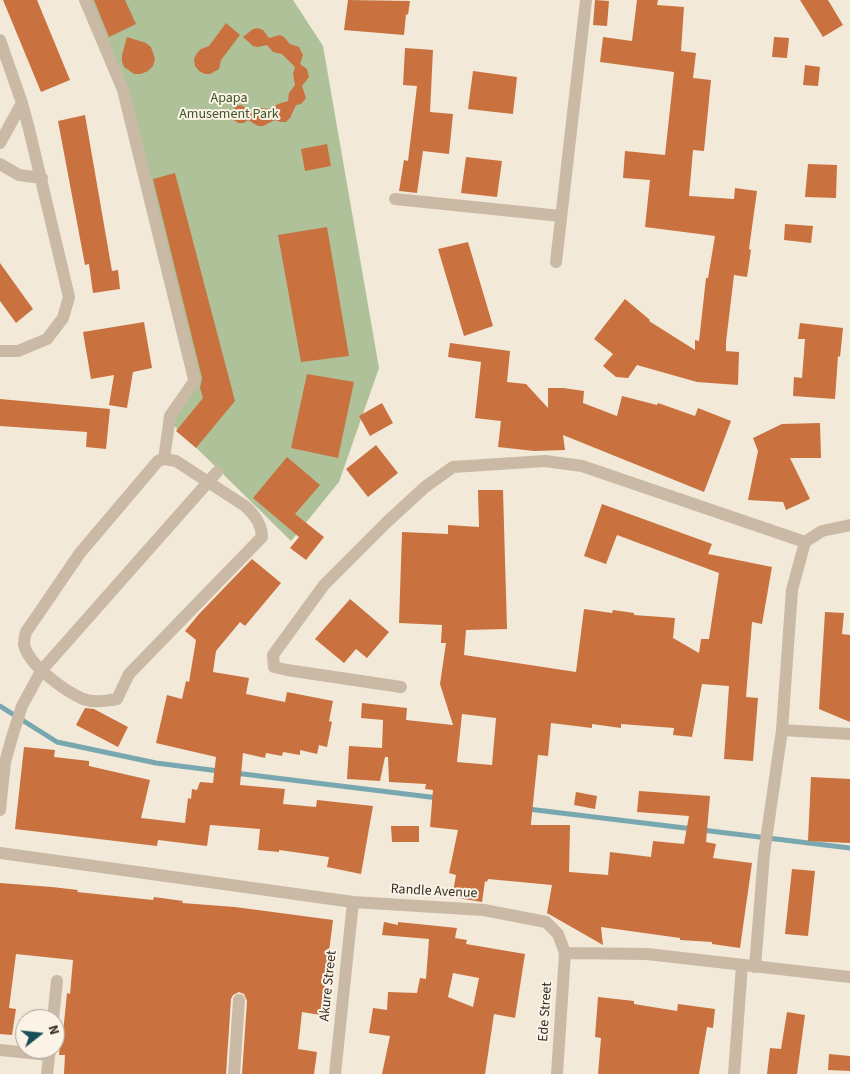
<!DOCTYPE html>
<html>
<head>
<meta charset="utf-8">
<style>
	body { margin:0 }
	#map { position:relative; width:850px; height:1074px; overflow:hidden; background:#f2e9d9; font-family:"Source Sans 3",sans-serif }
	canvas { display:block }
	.north { position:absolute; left:15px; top:1009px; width:50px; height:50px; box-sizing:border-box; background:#faf3e6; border:1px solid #aca49a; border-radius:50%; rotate:74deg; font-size:14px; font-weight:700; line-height:20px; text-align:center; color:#362d27 }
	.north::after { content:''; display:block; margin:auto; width:18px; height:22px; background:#1b4d58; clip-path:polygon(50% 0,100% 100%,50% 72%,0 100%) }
</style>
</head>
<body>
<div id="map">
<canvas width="850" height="1074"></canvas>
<div class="north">N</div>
</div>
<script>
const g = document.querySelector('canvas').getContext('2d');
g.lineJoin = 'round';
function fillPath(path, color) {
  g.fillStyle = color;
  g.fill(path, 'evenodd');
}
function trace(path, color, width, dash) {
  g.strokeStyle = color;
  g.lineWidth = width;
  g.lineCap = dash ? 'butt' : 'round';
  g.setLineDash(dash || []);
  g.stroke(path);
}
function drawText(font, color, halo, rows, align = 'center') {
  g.font = font + ' "Source Sans 3",sans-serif';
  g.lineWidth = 4;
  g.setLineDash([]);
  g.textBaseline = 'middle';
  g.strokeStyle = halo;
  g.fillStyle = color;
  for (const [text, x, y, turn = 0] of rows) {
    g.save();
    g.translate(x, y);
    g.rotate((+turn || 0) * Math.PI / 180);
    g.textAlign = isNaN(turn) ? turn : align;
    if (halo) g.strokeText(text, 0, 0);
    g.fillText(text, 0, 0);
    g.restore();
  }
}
fillPath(new Path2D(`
	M82,0H293L323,46L379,368L339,482L291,541L168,420L192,390L118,84Z`), '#afc199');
trace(new Path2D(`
	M0,706L57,742L156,763L219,771
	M235,773L438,798
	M528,809L693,829
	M702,830L850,848`), '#78a7b0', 5);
fillPath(new Path2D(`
	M3,0H37L70,80L41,92Z
	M94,0H125L136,24L109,37Z
	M348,0L410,1L408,15L406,14L404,35L344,30Z
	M595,0L609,1L607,26L593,25Z
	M637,0H658L657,5L684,7L681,51L696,53L693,78L711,80L704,151L693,150L689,196L734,199L735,188L757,191L749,249L751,250L747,277L734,275L726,342V351L739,352L738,385L697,382L637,365L628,378L616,377L603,366L613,354L594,339L625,299L650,320L649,321L695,350V340L699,341L706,278H708L715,236L645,227L650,180L623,178L625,151L665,155L674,72L600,62L603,37L632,41Z
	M800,0H828L843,25L823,37Z
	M226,23L240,35L221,60L219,69L210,74H205L199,71L195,66L194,59L197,53L201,49L209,46Z
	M258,28L263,30L269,38L280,35L284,37L290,44L299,47L303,55L300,64L307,69L309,77L302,86L306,98L301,104L296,105L290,118L286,122H281L275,120L263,126H258L248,120L244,123H238L234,120L232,115L233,110L236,106L241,105L252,111L260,108L271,109L278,104L288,101L289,93L295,85L293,74L295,67L282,54L273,52L267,45L258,47L253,46L243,37L253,29Z
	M127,37L146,43L151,47L155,59L153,66L148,71L141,74H134L124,67L122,61V55Z
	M774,37L789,38L787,58L772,57Z
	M405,48L433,50L430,112L453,114L449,154L423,151L417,193L399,191L404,160L408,161L417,86L403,85Z
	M805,65L820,67L818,86L803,85Z
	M473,71L517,77L513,114L468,109Z
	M85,115L112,271L118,270L120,289L93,293L89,264L85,265L58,121Z
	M327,144L331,166L305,171L301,149Z
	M466,157L502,161L497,197L461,193Z
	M808,164L837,165L836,198L805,197Z
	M175,173L235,401L196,448L176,431L203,398L200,388L202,378L153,179Z
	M785,224L813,226L811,243L784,240Z
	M327,227L349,356L301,362L278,235Z
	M468,242L493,326L464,336L438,249Z
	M0,263L33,309L16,323L0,301Z
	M144,322L152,368L133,372L127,408L109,405L114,375L91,379L83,332Z
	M800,323L843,328L840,357L838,356L835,399L793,396L794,377L802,378L805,339H798Z
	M450,343L510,351L507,382L526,384L548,408V388H563L584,391L583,403L617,416L622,396L657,405L658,403L695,416L698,408L731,421L704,492L563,435L565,450L534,451L498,447L501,421L475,418L481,362L448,357Z
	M307,374L354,382L338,458L291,448Z
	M0,399L110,409L106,449L86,447L87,432L0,426Z
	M382,403L393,423L370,436L359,416Z
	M820,423L821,458H790L810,499L786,510L783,502L748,500L758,451L753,438L782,424Z
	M376,445L398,473L368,497L346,469Z
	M287,457L320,485L295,514L324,537L306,560L290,548L299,537L253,498Z
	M478,490H503L507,629L466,630L464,655L576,672L584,609L612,613L613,610L634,613V615L675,618L673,638L699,653L701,639H709L719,573L617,535L606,564L584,556L602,504L712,544L708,554L772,567L762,624L752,622L746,697L758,698L753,761L724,759L729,686L702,684L692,737L673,735L674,728L621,724V728L592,724V728L551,723L548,756L538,755L531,823V825H570L569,872L608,875L610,852L651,857L653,841L684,844L689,816L637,812L639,791L710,796L706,842L716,844L713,858L752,863L740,948L712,944V942L680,940V938L601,927L603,945L547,913L552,885L488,879L487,882L485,881L482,902L452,897L456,875L449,873L458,830L430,827L433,790L425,789L426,784L389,782L388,757H385L380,781L347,779L349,746L382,748L383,720L361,718L362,703L407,708L406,720L453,725L440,684L446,643H441L442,625L399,623L402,532L448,534V525L479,527ZM462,714L496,718L492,765L457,762Z
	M252,559L281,583L245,626L240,622L216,651L213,672L249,678L246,694L285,702L287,692L333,701L329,721L332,722L327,747L319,745L317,754L300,750V755L283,752L282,756L266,753L265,758L243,753L240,785L285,789L283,804L316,807L317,800L373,806L361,874L327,867L329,857L279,850V852L258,850L260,829L210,825L207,846L158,840L157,846L15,829L24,747L55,750L54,757L89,761V766L150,780L141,818L185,823L188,798L191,799L192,789L197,790L200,782L213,783L216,757L156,743L167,695L182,699L186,681L189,682L196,640L185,631L199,614Z
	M350,599L389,632L367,658L356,649L344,663L315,639Z
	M825,612L844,613L842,634L850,635V722L819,709Z
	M85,708L94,709L128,727L118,747L76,725Z
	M811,777L850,779V843L808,841Z
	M576,792L597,796L595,809L574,805Z
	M391,826H419V842H392Z
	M792,869L815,871L808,936L785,934Z
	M0,883L52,887L78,890L77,892L153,900L154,897L183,901L182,903L235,907L333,920L321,1015L302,1012L298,1049L317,1052L314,1074H242L247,1001L244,994L239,992L233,995L231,999L226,1074H64L65,1055H59L61,1033H63L67,993L70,994L73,960L16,954L9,1008L16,1009L12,1035L0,1034Z
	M384,922L398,925V922L457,928L455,938L467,940L466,944L525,954L515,1018L494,1014L485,1074H382L390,1036L369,1033L373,1008L387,1010L388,992L417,993L420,978L426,979L429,939L382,935ZM453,973L479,978L473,1007L448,997Z
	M598,997L634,1001V1004L677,1011L678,1004L715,1009L713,1028L707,1027L699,1074H598L601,1038L595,1037Z
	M787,1012L805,1015L797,1074H767L770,1048L781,1049Z
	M829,1054L850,1056V1071L828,1070Z`), '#c97240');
trace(new Path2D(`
	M85,0L123,90L194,379L193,383L170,416L164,459
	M0,40L22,103L29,129L69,297L63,318L47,339L18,351H0
	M0,143L22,103
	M0,164L19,175L42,178
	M395,199L561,216
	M556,262L586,0
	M164,459L176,461L245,506C254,514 262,524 262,537L129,674L117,699C106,701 94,703 83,699C65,691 27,664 24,644C24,640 25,635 26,632L80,553L158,461Z
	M401,687L287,670L274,667L273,655L324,585L387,522L425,487L453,467L545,461L582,466L805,542
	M782,730L850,734
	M0,810L5,762L13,734L22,706L41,671L217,472
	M0,853L353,902L484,910L546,922L558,934L565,953L557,1074
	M565,953L647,954L850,977
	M755,967L764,854L782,730L792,590L805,542L822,531L850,525
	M53,1019L57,981
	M0,1050L49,1055
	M47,1074L50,1049
	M234,1074L239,1000
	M335,1074L353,902
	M734,1074L742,965`), '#cabaa5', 12);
drawText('14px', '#40552a', '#faf3e6', [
	["Apapa",229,99],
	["Amusement Park",229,115]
]);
drawText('14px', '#362d27', '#faf3e6', [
	["Randle Avenue",434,892,3],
	["Akure Street",329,986,-84],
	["Ede Street",546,1012,-86]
]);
</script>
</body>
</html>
